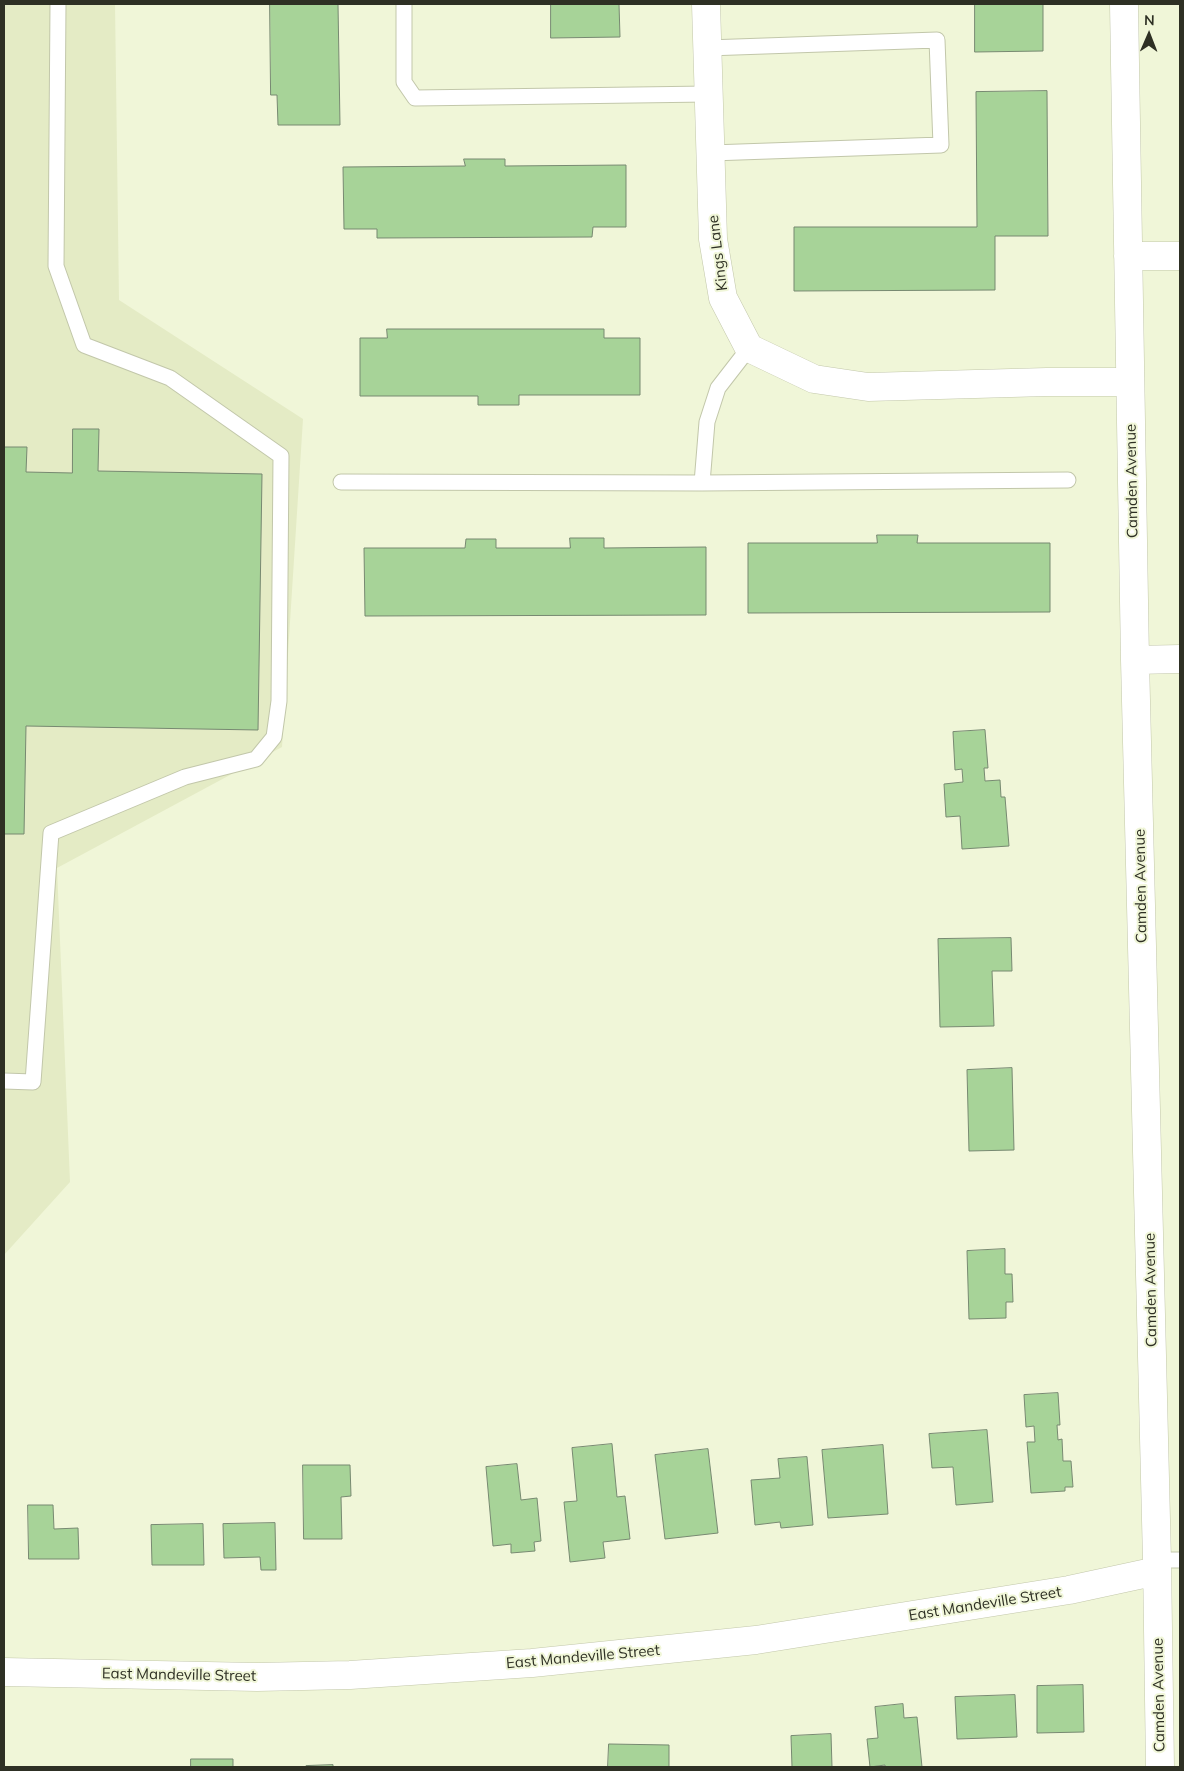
<!DOCTYPE html>
<html>
<head>
<meta charset="utf-8">
<style>
	body { margin:0 }
	#map { position:relative; width:1184px; height:1771px; overflow:hidden; background:#f0f6d8; font-family:Mulish,sans-serif }
	canvas { display:block }
	.frame { position:absolute; inset:0; border:5px solid #2e3024; pointer-events:none }
	.north { position:absolute; left:1124px; top:10px; width:50px; height:50px; -webkit-text-stroke:4px #f0f6d8; paint-order:stroke; rotate:1deg; font-size:14px; font-weight:700; line-height:20px; text-align:center; color:#2e3024 }
	.north::after { content:''; display:block; margin:auto; width:18px; height:22px; background:#2e3024; clip-path:polygon(50% 0,100% 100%,50% 72%,0 100%) }
</style>
</head>
<body>
<div id="map">
<canvas width="1184" height="1771"></canvas>
<div class="frame"></div>
<div class="north">N</div>
</div>
<script>
const g = document.querySelector('canvas').getContext('2d');
g.lineJoin = 'round';
function fillPath(path, color) {
  g.fillStyle = color;
  g.fill(path, 'evenodd');
}
function trace(path, color, width, dash) {
  g.strokeStyle = color;
  g.lineWidth = width;
  g.lineCap = dash ? 'butt' : 'round';
  g.setLineDash(dash || []);
  g.stroke(path);
}
function drawText(font, color, halo, rows, align = 'center') {
  g.font = font + ' Mulish,sans-serif';
  g.lineWidth = 4;
  g.setLineDash([]);
  g.textBaseline = 'middle';
  g.strokeStyle = halo;
  g.fillStyle = color;
  for (const [text, x, y, turn = 0] of rows) {
    g.save();
    g.translate(x, y);
    g.rotate((+turn || 0) * Math.PI / 180);
    g.textAlign = isNaN(turn) ? turn : align;
    if (halo) g.strokeText(text, 0, 0);
    g.fillText(text, 0, 0);
    g.restore();
  }
}
fillPath(new Path2D(`
	M4,4H115L119,300L303,419L282,747L57,868L70,1182L4,1255Z`), '#e4ebc5');
const building = new Path2D(`
	M270,4H338L340,125H278L277,95H271Z
	M551,4H619L620,37L551,38Z
	M975,4H1043V51L975,52Z
	M1047,91L1048,236H995V290L794,291V227H977L976,92Z
	M464,159H505V166L626,165V227H593L592,237L377,238V229H344L343,167L465,166Z
	M387,329H604V338H640V395H519V405H478V396H360V338H387Z
	M73,429H99L98,471L262,474L258,730L26,726L24,834H4V447H27L26,472L72,473Z
	M877,535H918L917,543H1050V612L748,613V543H877Z
	M570,538H604V548L706,547V615L365,616L364,548H465L466,539H496V548H570Z
	M985,730L988,768H984L985,781L1000,780L1001,797H1005L1009,846L962,849L960,816L946,817L944,784L963,782L962,769L955,770L953,732Z
	M1011,938L1012,971H992L994,1026L940,1027L938,939Z
	M1012,1068L1014,1150L969,1151L967,1070Z
	M1005,1249V1274H1012L1013,1302H1006V1318L969,1319L967,1251Z
	M1058,1393L1060,1425H1057L1058,1440L1062,1439L1063,1461H1071L1073,1487H1065V1491L1031,1493L1027,1442H1035L1034,1426L1026,1427L1024,1395Z
	M987,1430L993,1502L956,1505L953,1467L932,1468L929,1434Z
	M612,1444L617,1497L625,1496L630,1539L603,1542L605,1558L570,1562L564,1502L577,1501L572,1448Z
	M883,1445L888,1514L828,1518L822,1450Z
	M708,1449L718,1533L665,1539L655,1455Z
	M807,1457L813,1525L781,1528L780,1522L755,1525L751,1480L780,1478L778,1459Z
	M517,1464L521,1500L537,1498L541,1541L534,1542L535,1551L511,1553V1544L493,1546L486,1467Z
	M303,1465H350L351,1496L341,1497L342,1539H304Z
	M28,1505H53L54,1529L78,1528L79,1559H29Z
	M275,1523L276,1570H261L260,1557L224,1558L223,1524Z
	M203,1524L204,1565H152L151,1525Z
	M1083,1685L1084,1732L1037,1733V1686Z
	M1015,1695L1017,1737L957,1739L955,1697Z
	M903,1704L904,1718L917,1717L922,1767H885V1765L870,1767L867,1739L878,1738L875,1707Z
	M831,1734L832,1767H792L791,1736Z
	M609,1744L669,1745V1767H608Z
	M191,1759H233V1767H191Z
	M333,1765V1767H306V1766Z`);
fillPath(building, '#a7d398');
trace(building, '#778971', 1);
const lane = new Path2D(`
	M404,4V82L415,98L708,94
	M707,48L937,40L941,145L711,153
	M341,482L702,483L707,422L718,388L749,348
	M702,483L1068,480
	M4,1081L33,1082L51,833L185,777L256,759L274,737L279,701L281,456L170,378L84,345L56,266L58,4
	M1157,1560H1180`);
const street = new Path2D(`
	M706,4L713,239L723,298L749,348L814,379L868,387L1047,382H1130
	M1124,4L1135,660L1157,1560L1160,1767
	M1128,256H1180
	M1135,660L1180,659
	M4,1672L257,1677L350,1675L532,1663L756,1640L1069,1590L1157,1571`);
trace(lane, '#c2c7aa', 17);
trace(street, '#c2c7aa', 29);
trace(lane, '#fff', 15);
trace(street, '#fff', 28);
drawText('15px', '#2e3024', '#f0f6d8', [
	["Kings Lane",718,253,-97],
	["Camden Avenue",1132,481,-91],
	["Camden Avenue",1141,886,-91],
	["Camden Avenue",1151,1290,-91],
	["East Mandeville Street",985,1604,-9],
	["East Mandeville Street",583,1657,-5],
	["East Mandeville Street",179,1675,1],
	["Camden Avenue",1159,1695,-91]
]);
</script>
</body>
</html>
